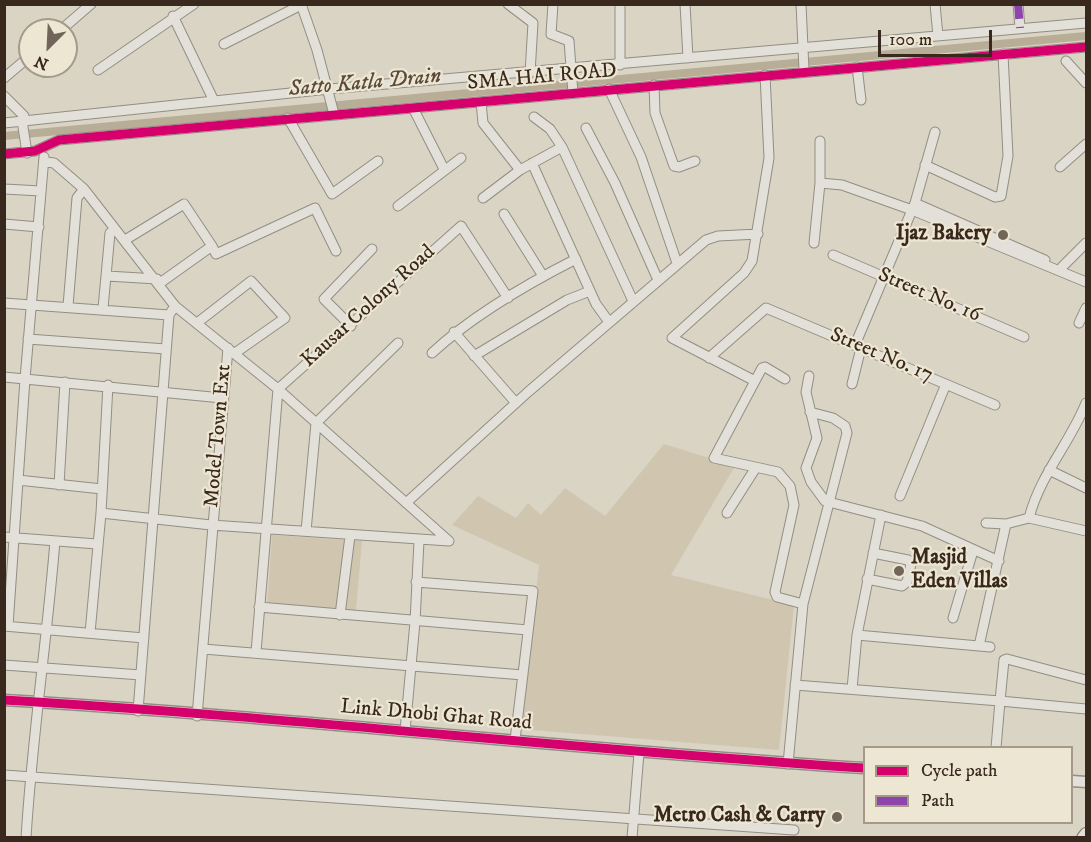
<!DOCTYPE html>
<html>
<head>
<meta charset="utf-8">
<style>
	body { margin:0 }
	#map { position:relative; width:1091px; height:842px; overflow:hidden; background:#dad4c4; font-family:"IM FELL DW Pica",serif }
	canvas { display:block }
	.frame { position:absolute; inset:0; border:6px solid #38281e; pointer-events:none }
	.legend { position:absolute; left:863px; top:746px; width:210px; height:78px; box-sizing:border-box; background:#ede6d2; border:2px solid #a59a8a; margin:0; padding:8px 10px; list-style:none; font-size:18px; color:#38281e }
	.legend li { display:flex; align-items:center; gap:12px; height:30px }
	.legend b { width:30px; border:2px solid #a59a8a }
	.north { position:absolute; left:18px; top:18px; width:60px; height:60px; box-sizing:border-box; background:#ede6d2; border:2px solid #a59a8a; border-radius:50%; rotate:204deg; font-size:16px; font-weight:700; line-height:24px; text-align:center; color:#38281e }
	.north::after { content:''; display:block; margin:auto; width:21px; height:27px; background:#716458; clip-path:polygon(50% 0,100% 100%,50% 72%,0 100%) }
	.scale { position:absolute; left:878px; top:30px; width:114px; height:27px; box-sizing:border-box; border:3px solid #38281e; border-top:0; padding-left:8px; font-size:18px; line-height:21px; white-space:nowrap; color:#38281e; -webkit-text-stroke:4px #ede6d2; paint-order:stroke }
</style>
</head>
<body>
<div id="map">
<canvas width="1091" height="842"></canvas>
<div class="frame"></div>
<ul class="legend">
<li><b style="height:8px;background:#d6006c"></b>Cycle path</li>
<li><b style="height:8px;background:#8e44ad"></b>Path</li>
</ul>
<div class="north">N</div>
<div class="scale">100 m</div>
</div>
<script>
const g = document.querySelector('canvas').getContext('2d');
g.lineJoin = 'round';
function fillPath(path, color) {
  g.fillStyle = color;
  g.fill(path, 'evenodd');
}
function trace(path, color, width, dash) {
  g.strokeStyle = color;
  g.lineWidth = width;
  g.lineCap = dash ? 'butt' : 'round';
  g.setLineDash(dash || []);
  g.stroke(path);
}
function drawText(font, color, halo, rows, align = 'center') {
  g.font = font + ' "IM FELL DW Pica",serif';
  g.lineWidth = 4.5;
  g.setLineDash([]);
  g.textBaseline = 'middle';
  g.strokeStyle = halo;
  g.fillStyle = color;
  for (const [text, x, y, turn = 0] of rows) {
    g.save();
    g.translate(x, y);
    g.rotate((+turn || 0) * Math.PI / 180);
    g.textAlign = isNaN(turn) ? turn : align;
    if (halo) g.strokeText(text, 0, 0);
    g.fillText(text, 0, 0);
    g.restore();
  }
}
fillPath(new Path2D(`
	M664,444L735,466L671,575L794,605L779,750L520,729L539,565L452,525L478,496L516,518L528,503L541,515L565,488L605,516Z
	M272,535L362,541L356,610L267,606Z`), '#d0c6b0');
trace(new Path2D(`
	M4,136L1086,36`), '#b8ae98', 8);
const minor = new Path2D(`
	M301,4L317,50L334,114
	M508,4L533,23L530,73
	M553,4L551,34L569,41L573,93
	M620,4V65
	M685,4L688,58
	M801,4L804,70
	M935,4L938,36
	M1018,4L1020,28
	M173,16L214,101
	M61,30L91,4
	M224,44L301,5
	M1066,61L1086,83
	M857,67L861,100
	M98,70L194,4
	M4,78L30,56
	M654,85L655,113L674,166L679,167L695,161
	M609,89L641,157L677,263
	M4,96L24,116L23,127L27,153
	M481,102L483,123L520,170
	M413,108L444,169
	M534,117L550,129L562,147L633,301
	M288,118L332,194L378,161
	M4,123L329,89L1086,23
	M586,128L615,183L658,280
	M4,154L35,151L59,140L1086,47
	M46,162L54,163L84,189L175,306L278,389L449,541
	M532,163L596,304L609,322
	M925,165L995,197L1001,196L1008,156L1003,54
	M1060,167L1086,144
	M820,183L842,185L912,210L1086,282
	M4,189L41,191
	M483,198L520,170L562,147
	M915,203L1045,260
	M398,206L461,158
	M504,214L543,276
	M4,224L39,227
	M125,240L184,204L212,246
	M814,243L820,183V141
	M833,255L1024,337
	M1062,267L1086,243
	M107,276L157,279
	M160,283L212,246L216,254L315,208L336,251
	M4,303L169,315
	M68,306L77,198L84,189
	M103,308L110,233L115,229
	M197,323L251,281L285,318L235,353
	M1079,323L1086,308
	M351,326L324,299L372,249
	M454,332L516,403
	M28,339L166,349
	M855,345L915,203L935,132
	M432,353C473,315 525,285 576,259
	M474,356L567,300L590,291
	M709,358L766,308L995,405
	M809,376L806,392L817,438L806,468L811,482L825,501L922,526L999,561
	M4,377L222,398
	M785,379L765,367L762,368L714,458L778,472L790,486L794,505L775,592L777,597L803,604
	M755,381L672,338L744,273L752,261L769,158L765,75
	M852,384L861,348
	M1049,470L1086,488
	M18,480L102,489
	M59,485L65,382
	M900,496L946,384
	M406,503L528,392L706,240L718,236L758,234
	M101,513L211,525L449,541
	M727,513L755,469
	M1029,518C1040,475 1070,443 1086,403
	M986,523L1006,524L1029,518L1086,531
	M306,531L316,423L398,343
	M4,537L97,544
	M867,579L902,586L907,582L911,564L908,560L873,553
	M416,582L533,591L515,740
	M259,607L528,630
	M340,615L350,536
	M953,618L973,551
	M4,626L144,638
	M8,626L25,379L44,157
	M90,633L101,513L108,385
	M857,635L990,647
	M979,646L1006,524
	M203,649L523,675
	M256,652L278,389L461,226L508,298
	M4,665L141,675
	M1086,680L1007,659L1004,660L1000,701L1086,709
	M795,685L1000,701L996,748
	M852,689L857,635L881,515
	M138,711L169,315L175,306
	M197,716L228,348
	M405,731L415,622L419,541
	M788,764L803,604L847,433L845,426L833,418L810,412
	M4,775L794,830
	M26,838C32,738 47,640 55,541
	M632,838L639,753`);
const tertiary = new Path2D(`
	M4,700C292,717 577,750 864,768
	M1072,781L1086,782`);
const secondary = new Path2D(`
	M1083,838L1086,834`);
trace(minor, '#938e84', 11);
trace(tertiary, '#938e84', 13);
trace(secondary, '#7c766d', 14);
trace(minor, '#e2e0d8', 9);
trace(tertiary, '#e2e0d8', 10);
trace(secondary, '#e2e0d8', 12);
trace(new Path2D(`
	M1018,4L1020,28`), '#8e44ad', 8, [15, 8]);
trace(new Path2D(`
	M4,154L35,151L59,140L1086,47
	M4,700C292,717 577,750 864,768`), '#d6006c', 9);
for (const [x, y, r, color] of [
	[1003,235,6,"#716458"],
	[899,571,6,"#716458"],
	[837,817,6,"#716458"]
]) {
  const dot = new Path2D();
  dot.arc(x, y, r, 0, 2 * Math.PI);
  g.fillStyle = color;
  g.fill(dot);
  trace(dot, '#ede6d2', 2);
}
drawText('21px', '#38281e', '#ede6d2', [
	["SMA HAI ROAD",542,78,-5],
	["Street No. 16",929,296,23],
	["Kausar Colony Road",369,307,-42],
	["Street No. 17",881,356,23],
	["Model Town Ext",219,436,-85],
	["Link Dhobi Ghat Road",436,716,5]
]);
drawText('bold 21px', '#38281e', '#ede6d2', [
	["Ijaz Bakery",991,235],
	["Masjid",911,559,"left"],
	["Eden Villas",911,583,"left"],
	["Metro Cash & Carry",825,817]
], 'right');
drawText('italic 22px', '#5a4b3d', '#ede6d2', [
	["Satto Katla Drain",365,84,-5]
]);
</script>
</body>
</html>
